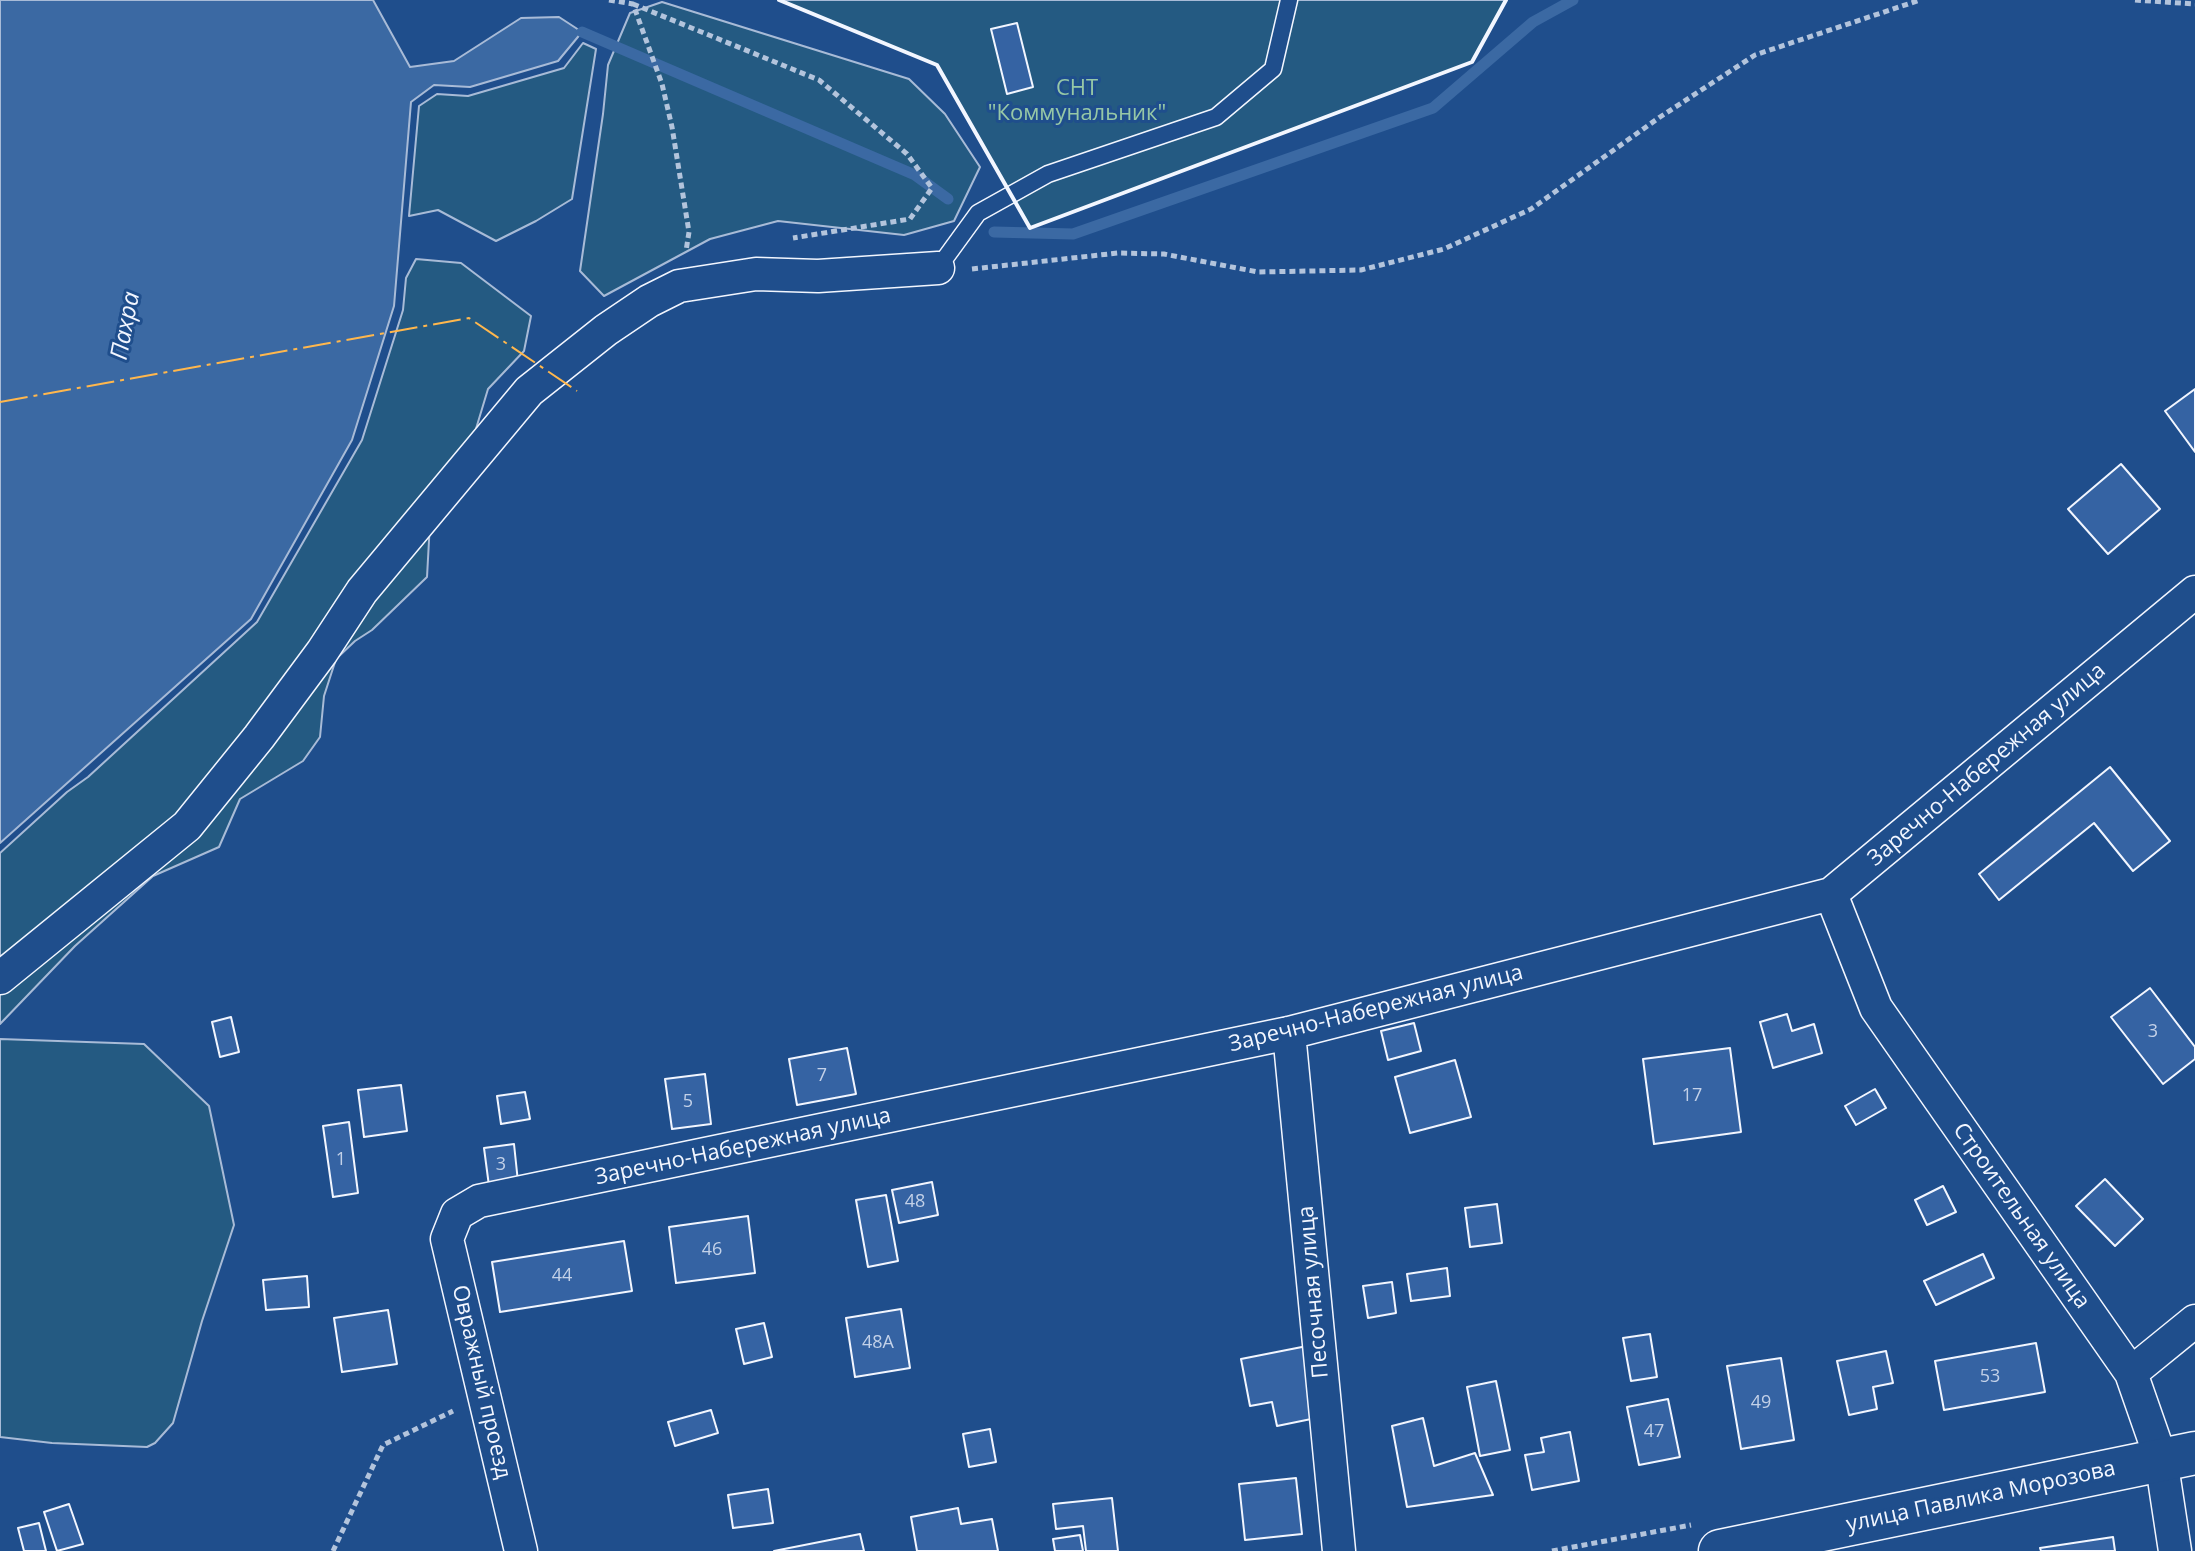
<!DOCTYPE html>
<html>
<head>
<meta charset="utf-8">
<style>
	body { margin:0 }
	canvas { display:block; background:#1f4e8c }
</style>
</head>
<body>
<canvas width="2195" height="1551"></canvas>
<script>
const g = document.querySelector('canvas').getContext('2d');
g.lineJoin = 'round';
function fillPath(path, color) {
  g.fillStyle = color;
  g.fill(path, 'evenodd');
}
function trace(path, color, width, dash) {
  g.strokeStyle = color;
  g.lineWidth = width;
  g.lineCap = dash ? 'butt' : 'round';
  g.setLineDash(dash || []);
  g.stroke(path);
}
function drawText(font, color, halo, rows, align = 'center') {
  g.font = font + ' "Open Sans",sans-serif';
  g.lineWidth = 6;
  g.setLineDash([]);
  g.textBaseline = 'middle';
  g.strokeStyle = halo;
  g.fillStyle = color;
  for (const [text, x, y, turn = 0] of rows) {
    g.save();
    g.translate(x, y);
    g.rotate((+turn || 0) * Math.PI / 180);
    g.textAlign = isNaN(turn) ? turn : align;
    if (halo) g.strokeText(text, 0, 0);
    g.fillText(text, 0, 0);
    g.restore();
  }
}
const green = new Path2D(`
	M779,0H1506L1472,62L1030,228L937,65Z
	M662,2L909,79L945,114L980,167L954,221L904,235L778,221L710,239L604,296L580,271L603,114L608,65L630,13Z
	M583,43L596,49L572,199L536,221L496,241L438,210L409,216L419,106L437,94L468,96L564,68Z
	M416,259L461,263L531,316L524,351L488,389L472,442L430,522L427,577L372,630L355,641L336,659L324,696L320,737L303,761L240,799L219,847L153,876L75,946L0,1024V853L67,792L88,777L257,622L362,440L403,310L406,278Z
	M0,1039L144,1044L209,1106L234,1225L202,1321L173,1423L155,1443L147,1447L52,1443L0,1437Z`);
fillPath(green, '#245a82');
trace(green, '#a8bbd7', 2);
const water = new Path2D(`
	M0,0H373L410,67L454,61L521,18L559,17L582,32L558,61L470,87L434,85L411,102L394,306L352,440L251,619L0,843Z`);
fillPath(water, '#3b69a3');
trace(water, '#a8bbd7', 2);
trace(new Path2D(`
	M582,32L915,175L948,199
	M994,232L1073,234L1433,108L1533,22L1573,0`), '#3b69a3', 11);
const building = new Path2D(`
	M1017,23L1033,87L1007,94L991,29Z
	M2195,389V452L2165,411Z
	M2121,464L2160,509L2108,554L2068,509Z
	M2110,767L2170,841L2133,871L2094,823L1999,900L1979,874Z
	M2150,988L2195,1047V1059L2163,1084L2111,1017Z
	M1787,1014L1792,1031L1814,1024L1822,1053L1773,1068L1760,1022Z
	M231,1017L239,1052L220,1057L212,1022Z
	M1414,1023L1421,1051L1388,1060L1381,1031Z
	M847,1048L856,1094L797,1105L789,1059Z
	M1730,1048L1741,1132L1654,1144L1643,1059Z
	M1455,1060L1471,1117L1410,1133L1395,1077Z
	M705,1074L711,1124L672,1129L665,1079Z
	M401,1085L407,1131L364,1137L358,1090Z
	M1875,1089L1886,1108L1856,1125L1845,1106Z
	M525,1092L530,1119L501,1124L497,1096Z
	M349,1122L358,1193L333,1197L323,1126Z
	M514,1144L518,1182L489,1186L484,1148Z
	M2105,1179L2143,1219L2115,1246L2076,1206Z
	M932,1182L938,1215L899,1223L892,1190Z
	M1943,1186L1956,1212L1927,1225L1915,1200Z
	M886,1195L898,1261L868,1267L856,1200Z
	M1497,1204L1502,1243L1470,1247L1465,1208Z
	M748,1216L755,1273L676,1283L669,1227Z
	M624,1241L632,1291L500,1312L492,1262Z
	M1983,1254L1994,1278L1936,1305L1924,1281Z
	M1447,1268L1450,1296L1411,1301L1407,1274Z
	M307,1276L309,1307L266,1310L263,1280Z
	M1392,1282L1396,1313L1368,1318L1363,1286Z
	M901,1309L910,1368L855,1377L846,1318Z
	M388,1310L397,1364L342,1372L334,1318Z
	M764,1323L772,1357L744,1364L736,1329Z
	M1650,1334L1657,1377L1631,1381L1623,1338Z
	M2036,1343L2045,1392L1944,1410L1935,1361Z
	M1307,1346L1321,1417L1277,1426L1272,1402L1250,1406L1241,1359Z
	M1886,1351L1893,1383L1873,1387L1877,1409L1849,1415L1837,1361Z
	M1781,1358L1794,1440L1741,1449L1727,1366Z
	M1496,1381L1510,1450L1480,1456L1467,1387Z
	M1668,1399L1680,1457L1639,1465L1627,1407Z
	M711,1410L718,1433L675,1446L668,1422Z
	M1423,1418L1434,1466L1475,1453L1493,1495L1407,1507L1392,1426Z
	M990,1429L996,1462L969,1467L963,1434Z
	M1570,1432L1579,1481L1532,1490L1525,1455L1544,1452L1541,1438Z
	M1296,1478L1302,1534L1245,1540L1239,1484Z
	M768,1489L773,1523L733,1528L728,1495Z
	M1112,1498L1118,1551H1086L1083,1526L1056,1529L1053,1504Z
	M69,1504L83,1544L57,1551L44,1512Z
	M958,1508L961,1524L992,1519L998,1551H917L911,1517Z
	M39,1523L46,1551H24L18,1528Z
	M860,1534L864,1551H774Z
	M1080,1535L1083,1551H1055L1053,1539Z
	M2113,1537L2115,1551H2041L2040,1548Z`);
fillPath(building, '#3563a3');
trace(building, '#f2f6ff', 2);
const service = new Path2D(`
	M938,268L978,213L1048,174L1216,117L1273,69L1289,0`);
const minor = new Path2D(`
	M1831,894L1876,1008L2131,1373L2161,1459L2175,1551
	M0,978L187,826L259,737L322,652L362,591L529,391L606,330L649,301L679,286L756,274L818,276L938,268
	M1289,1033L1339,1551
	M2131,1373L2195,1321
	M521,1551L447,1239L457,1214L479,1201L1289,1033L1831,894L2195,592`);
const tertiary = new Path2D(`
	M1720,1551L2195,1453`);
trace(service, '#f2f6ff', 19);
trace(minor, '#f2f6ff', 35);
trace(tertiary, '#f2f6ff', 45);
trace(new Path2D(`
	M609,0L633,4L662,84L672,127L689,232L686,251
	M2135,0L2195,4
	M633,4L819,80L907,154L932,188L910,219L793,238
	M972,269L1118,253L1164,254L1258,272L1361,270L1444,249L1531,209L1660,117L1755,55L1920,0
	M333,1551L383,1445L453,1411
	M1552,1551L1691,1525`), '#b3c4dc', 5, [6, 4]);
trace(service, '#1f4e8c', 16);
trace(minor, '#1f4e8c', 32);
trace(tertiary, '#1f4e8c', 42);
trace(new Path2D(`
	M779,0L937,65L1030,228L1472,62L1506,0`), '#f2f6ff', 4);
trace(new Path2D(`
	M0,402L469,318L577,391`), '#ffb74d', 2, [28, 6, 4, 6]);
drawText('18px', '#c3d1e8', null, [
	["3",2153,1032],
	["7",822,1076],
	["17",1692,1096],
	["5",688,1102],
	["1",341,1160],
	["3",501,1165],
	["48",915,1202],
	["46",712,1250],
	["44",562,1276],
	["48А",878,1343],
	["53",1990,1377],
	["49",1761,1403],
	["47",1654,1432]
]);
drawText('22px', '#97c8a6', '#1f4e8c', [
	["СНТ",1077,89],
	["\"Коммунальник\"",1077,114]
]);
drawText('22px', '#f2f6ff', '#1f4e8c', [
	["Заречно-Набережная улица",1987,765,-40],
	["Заречно-Набережная улица",1376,1009,-14],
	["Заречно-Набережная улица",743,1147,-12],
	["Строительная улица",2021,1216,55],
	["Песочная улица",1314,1292,-95],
	["Овражный проезд",481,1382,77],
	["улица Павлика Морозова",1981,1497,-12]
]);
drawText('italic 24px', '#f2f6ff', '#1f4e8c', [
	["Пахра",126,326,-79]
]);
</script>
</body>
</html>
